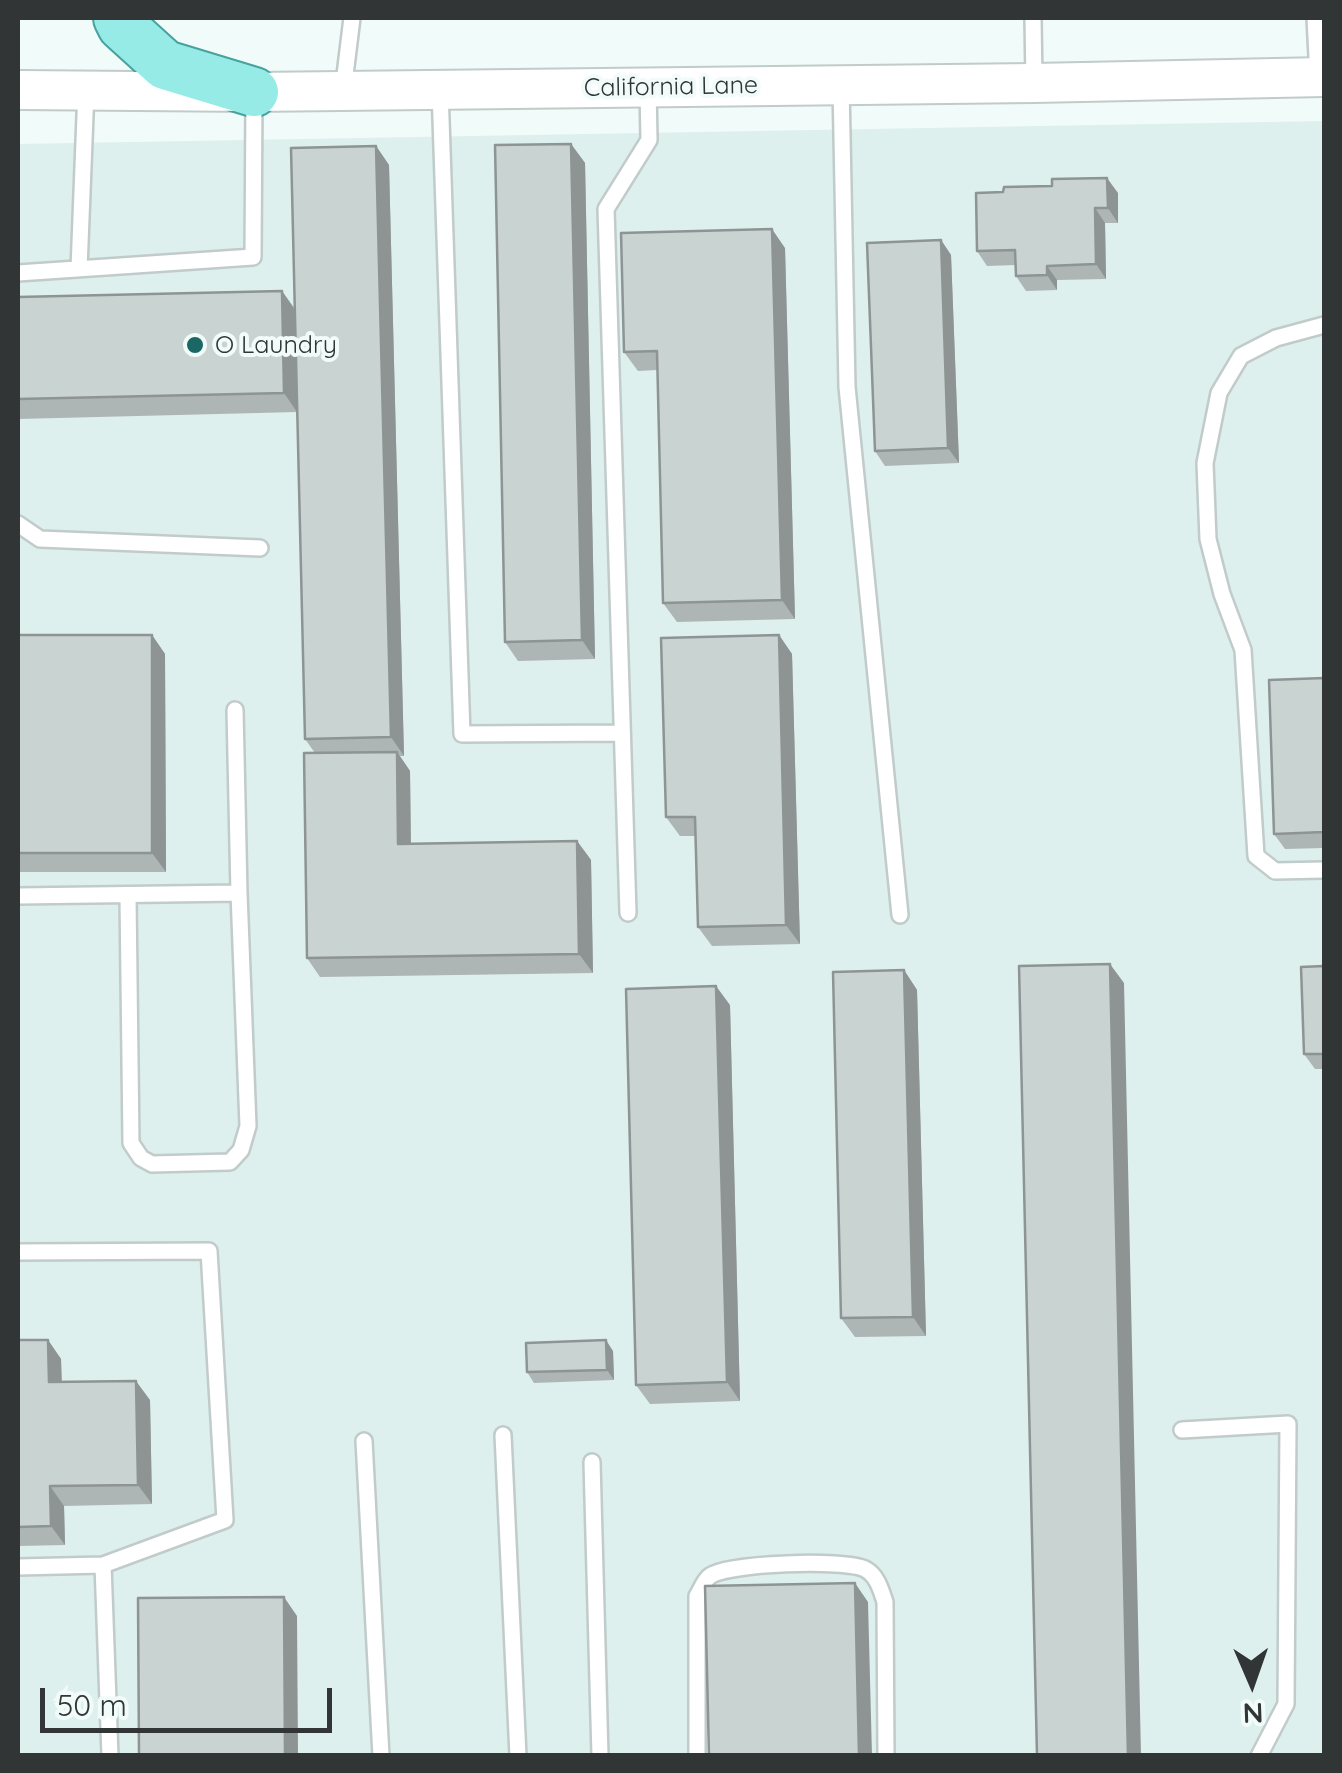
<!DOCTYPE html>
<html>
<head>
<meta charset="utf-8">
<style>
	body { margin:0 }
	#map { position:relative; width:1342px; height:1773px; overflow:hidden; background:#f1fbfa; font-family:Quicksand,sans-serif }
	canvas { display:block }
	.frame { position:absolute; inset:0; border:20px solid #313535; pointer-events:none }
	.north { position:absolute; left:1202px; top:1633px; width:100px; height:100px; -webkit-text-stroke:8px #f1fbfa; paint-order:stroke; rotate:178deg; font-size:28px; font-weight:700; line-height:40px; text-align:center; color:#313535 }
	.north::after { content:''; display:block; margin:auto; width:35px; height:45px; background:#313535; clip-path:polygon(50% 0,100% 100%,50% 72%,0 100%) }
	.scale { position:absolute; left:40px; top:1688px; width:292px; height:45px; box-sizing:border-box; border:5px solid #313535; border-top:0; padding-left:12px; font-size:30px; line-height:35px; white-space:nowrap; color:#313535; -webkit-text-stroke:8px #f1fbfa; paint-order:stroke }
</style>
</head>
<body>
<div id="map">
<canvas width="1342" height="1773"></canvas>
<div class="frame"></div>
<div class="north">N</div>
<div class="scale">50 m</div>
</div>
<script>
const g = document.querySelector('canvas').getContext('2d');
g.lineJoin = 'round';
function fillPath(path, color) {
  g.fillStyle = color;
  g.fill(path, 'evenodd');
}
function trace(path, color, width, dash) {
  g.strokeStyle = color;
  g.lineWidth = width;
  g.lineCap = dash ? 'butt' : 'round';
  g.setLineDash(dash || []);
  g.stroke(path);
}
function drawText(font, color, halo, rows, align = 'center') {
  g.font = font + ' Quicksand,sans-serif';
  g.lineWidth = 8;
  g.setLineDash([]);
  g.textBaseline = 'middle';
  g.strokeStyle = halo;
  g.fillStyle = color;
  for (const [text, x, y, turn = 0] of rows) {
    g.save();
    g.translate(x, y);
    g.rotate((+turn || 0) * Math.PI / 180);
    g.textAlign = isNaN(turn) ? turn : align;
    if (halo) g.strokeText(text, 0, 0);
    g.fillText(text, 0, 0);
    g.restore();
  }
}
fillPath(new Path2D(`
	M1324,121V1755H18V144Z`), '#ddf0ee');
const service = new Path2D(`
	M1033,18L1034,83
	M1315,18L1318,77
	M841,86L847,387L900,915
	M440,90L462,734L622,733
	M343,91L352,18
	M79,269L86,90
	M18,273L253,257L254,96
	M1324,325L1276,338L1241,356L1219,393L1205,463L1208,539L1222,594L1243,650L1256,856L1275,871L1324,870
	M18,524L40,539L260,548
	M18,896L239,893
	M128,896L131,1143L141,1158L152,1164L230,1162L241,1150L248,1126L239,893L235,710
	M628,913L606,209L649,140L648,88
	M18,1252L209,1251L225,1520L103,1565
	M1182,1430L1288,1424L1286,1704L1259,1756
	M503,1435L518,1756
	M364,1441L381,1756
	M592,1462L600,1756
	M18,1567L103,1565L110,1756
	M697,1756V1596C701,1590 704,1580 710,1576C727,1563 845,1559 865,1569C877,1575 881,1590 885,1602L886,1756`);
const tertiary = new Path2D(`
	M18,90L254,92L1034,83L1324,77`);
const primary = new Path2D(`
	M118,18L122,26L165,65L254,92`);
trace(service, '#c1cbca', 20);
trace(tertiary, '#c1cbca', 42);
trace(primary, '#46a29e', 52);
trace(service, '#fff', 15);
trace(tertiary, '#fff', 38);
trace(primary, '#97ebe7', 48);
fillPath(new Path2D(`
	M571,144L585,163L595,659L518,661L505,642Z
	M376,146L389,165L404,756H400L410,771L411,844L577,841L591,860L593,973L320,977L307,958L315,753L305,739L297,412L18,419V297L282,291L295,309Z
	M1003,192L1118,193V223H1105L1106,279L1057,280V290L1026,291L1016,276V265L987,266L977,251Z
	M941,240L951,255L959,463L885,466L875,451Z
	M785,248L795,619L677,622L663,603L657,370L638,371L624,352Z
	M18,635H152L165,654L166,872H18Z
	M779,635L792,654L800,944L712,946L698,927L696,836H680L666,817Z
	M1324,678V848L1285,849L1274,834Z
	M1324,966V1069H1315L1304,1054Z
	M904,970L917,990L926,1336L855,1337L841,1318Z
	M730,1005L740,1401L650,1404L636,1385Z
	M18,1340H48L61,1359L62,1382L150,1400L152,1504L64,1506L65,1545L18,1546Z
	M613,1351L614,1380L534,1383L527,1372Z`), '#adb5b5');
fillPath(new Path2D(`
	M571,144L585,163L595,659L582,640Z
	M376,146L389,165L404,756L391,737Z
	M1107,178L1118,193V223L1108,208Z
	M1095,208L1105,223L1106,279L1096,264Z
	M772,229L785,248L795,619L782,600Z
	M941,240L951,255L959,463L948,448Z
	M1047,266L1057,280V290L1047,275Z
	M282,291L295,310L297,412L284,393Z
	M152,635L165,654L166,872L152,853Z
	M779,635L792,654L800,944L786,925Z
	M397,752L410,771L411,863L398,844Z
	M577,841L591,860L593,973L579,954Z
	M1110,964L1124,983L1141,1756H1128Z
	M904,970L917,990L926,1336L913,1317Z
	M716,986L730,1005L740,1401L727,1382Z
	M48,1340L61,1359L62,1401L49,1382Z
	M606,1340L613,1351L614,1380L607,1370Z
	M136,1381L150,1400L152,1504L138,1485Z
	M50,1486L64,1506L65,1545L51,1526Z
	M855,1583L868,1602L872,1756H859Z
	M284,1597L297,1616L298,1756H285Z`), '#8d9493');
const building = new Path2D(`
	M571,144L582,640L505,642L495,145Z
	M376,146L391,737L305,739L291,148Z
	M1107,178L1108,208H1095L1096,264L1047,266V275L1016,276L1015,250L977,251L976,193L1003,192L1004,187L1052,186V179Z
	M772,229L782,600L663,603L657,351L624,352L621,233Z
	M941,240L948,448L875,451L867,243Z
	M282,291L284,393L18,399V297Z
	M18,635H152V853H18Z
	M779,635L786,925L698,927L695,817H666L661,638Z
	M1324,678V832L1274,834L1269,680Z
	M397,752L398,844L577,841L579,954L307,958L304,753Z
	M1110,964L1128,1756H1037L1019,966Z
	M1324,966V1054H1304L1301,967Z
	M904,970L913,1317L841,1318L833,972Z
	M716,986L727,1382L636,1385L626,989Z
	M18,1340H48L49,1382L136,1381L138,1485L50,1486L51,1526L18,1527Z
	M606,1340L607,1370L527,1372L526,1343Z
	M855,1583L859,1756H709L705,1586Z
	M284,1597L285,1756H139L138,1598Z`);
fillPath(building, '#c9d3d2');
trace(building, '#8d9493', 2.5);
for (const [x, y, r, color] of [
	[195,345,10,"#1a6764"]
]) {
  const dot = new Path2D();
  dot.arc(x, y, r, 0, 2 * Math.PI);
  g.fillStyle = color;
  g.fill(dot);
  trace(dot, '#f1fbfa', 4);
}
drawText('25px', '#313535', '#f1fbfa', [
	["California Lane",671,87,-1]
]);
drawText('25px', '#313535', '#f1fbfa', [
	["O Laundry",215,345]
], 'left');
</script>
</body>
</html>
